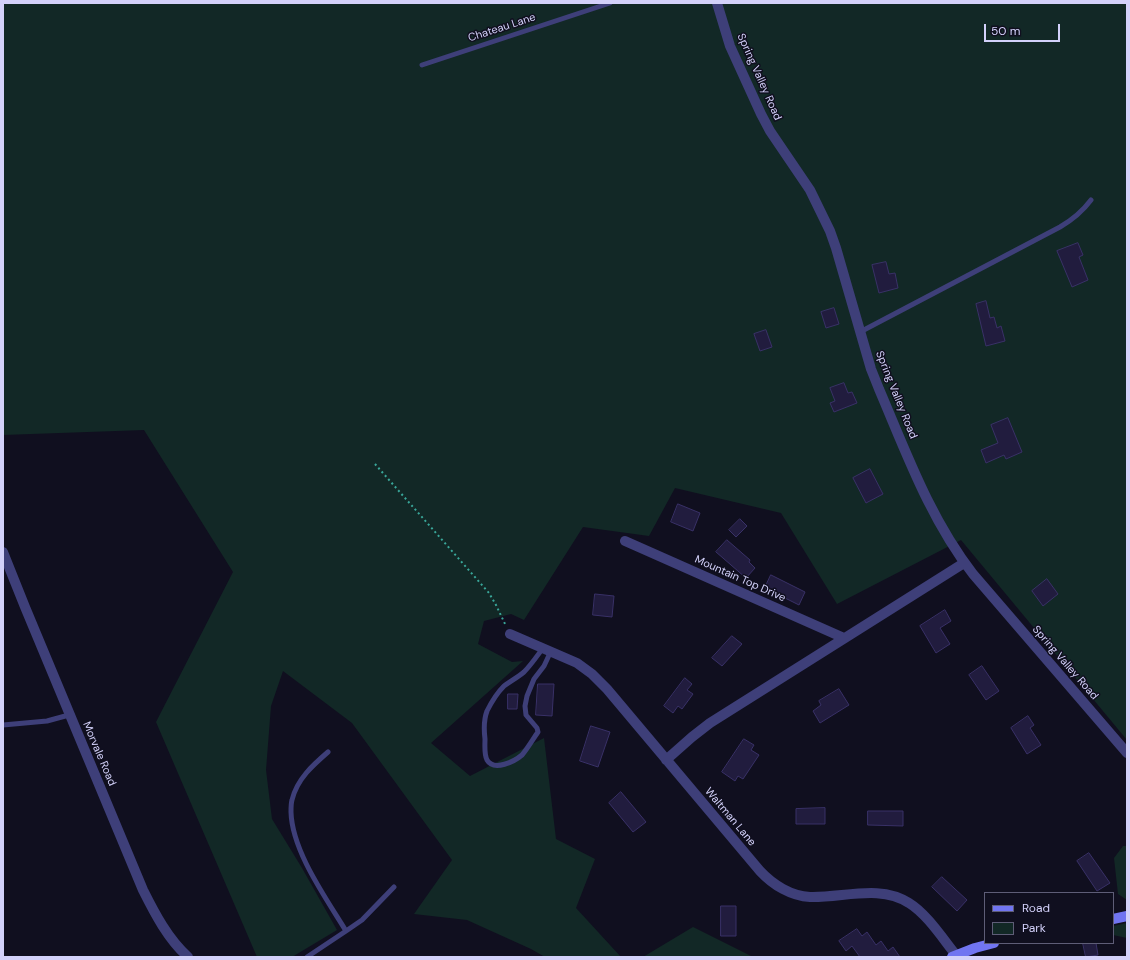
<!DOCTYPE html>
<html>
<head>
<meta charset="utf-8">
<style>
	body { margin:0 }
	#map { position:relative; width:1130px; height:960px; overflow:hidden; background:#100f1f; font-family:"DM Sans",sans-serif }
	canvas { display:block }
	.frame { position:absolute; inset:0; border:4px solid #d3d1fa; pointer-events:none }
	.legend { position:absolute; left:984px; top:892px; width:130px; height:52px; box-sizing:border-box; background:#100f1f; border:1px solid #5e5d77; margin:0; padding:5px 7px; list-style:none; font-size:12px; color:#d3d1fa }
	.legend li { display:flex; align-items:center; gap:8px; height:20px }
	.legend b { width:20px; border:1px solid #5e5d77 }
	.scale { position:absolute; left:984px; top:24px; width:76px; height:18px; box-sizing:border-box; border:2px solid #d3d1fa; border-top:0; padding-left:5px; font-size:12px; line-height:14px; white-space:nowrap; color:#d3d1fa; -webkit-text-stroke:3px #100f1f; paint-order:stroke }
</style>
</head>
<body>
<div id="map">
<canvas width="1130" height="960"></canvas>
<div class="frame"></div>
<ul class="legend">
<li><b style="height:5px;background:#7175f1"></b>Road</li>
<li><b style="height:11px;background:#122826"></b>Park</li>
</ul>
<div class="scale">50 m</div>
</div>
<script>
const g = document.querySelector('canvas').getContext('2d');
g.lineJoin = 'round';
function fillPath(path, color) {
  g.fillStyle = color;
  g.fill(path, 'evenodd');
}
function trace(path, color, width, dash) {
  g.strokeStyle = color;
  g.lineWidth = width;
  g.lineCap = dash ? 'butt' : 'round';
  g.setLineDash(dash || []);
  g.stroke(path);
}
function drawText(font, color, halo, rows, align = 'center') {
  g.font = font + ' "DM Sans",sans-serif';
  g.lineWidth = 3;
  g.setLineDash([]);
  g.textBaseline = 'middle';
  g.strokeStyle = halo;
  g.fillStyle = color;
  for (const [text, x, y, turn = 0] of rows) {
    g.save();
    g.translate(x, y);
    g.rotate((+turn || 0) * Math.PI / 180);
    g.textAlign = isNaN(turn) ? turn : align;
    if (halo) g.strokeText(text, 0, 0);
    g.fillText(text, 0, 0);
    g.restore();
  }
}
fillPath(new Path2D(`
	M3,3H1127V740L961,540L837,604L781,513L675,488L649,536L583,527L524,620L511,614L484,621L478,644L512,662L523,661L431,743L470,776L544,738L556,839L595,859L576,908L621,957H545L531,949L467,920L414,914L452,860L352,723L283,671L271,706L266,770L272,819L302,868L337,930L292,957H257L156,722L233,572L144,430L3,435Z
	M1123,846H1127V900L1118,894L1114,858Z
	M1127,923V938L1113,935V926Z
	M693,927L753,957H643Z`), '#122826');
const building = new Path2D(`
	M1078,243L1083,255L1079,257L1088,280L1072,287L1057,251Z
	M886,262L889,274L895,273L898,288L879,293L872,265Z
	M986,301L990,318L994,317L997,328L1001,326L1005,341L986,346L976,304Z
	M834,308L839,324L826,328L821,312Z
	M766,330L772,347L760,351L754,334Z
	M844,383L848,393L852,392L857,403L834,412L830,403L835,401L830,388Z
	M1008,418L1022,452L1006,459L1004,455L986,463L981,450L998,443L991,425Z
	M870,469L883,494L866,503L853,478Z
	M678,504L700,513L693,531L671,522Z
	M740,519L747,526L736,537L729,530Z
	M727,540L750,560L749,562L755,568L746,578L716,552Z
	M771,575L805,592L799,605L765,588Z
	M1047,579L1058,594L1043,606L1032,591Z
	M595,594L614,596L612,617L593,615Z
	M945,610L951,621L940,628L950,644L936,653L920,626Z
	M732,636L742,644L722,666L712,658Z
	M982,666L999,691L986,700L969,675Z
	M685,678L692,684L687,690L693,694L682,709L678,706L673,713L664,706Z
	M538,684H554L552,716L536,715Z
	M839,689L849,705L820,723L813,711L821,705L819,701Z
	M508,694H518L517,709H508Z
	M1028,716L1034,725L1030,728L1041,745L1027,754L1011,728Z
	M591,726L610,732L598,767L580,761Z
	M744,739L754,745L751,750L759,755L743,779L738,776L735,781L722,772Z
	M621,792L646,822L633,832L609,803Z
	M825,808V824H796V809Z
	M868,811H903V826L868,825Z
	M1089,853L1110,883L1097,891L1077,861Z
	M942,877L967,900L957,911L932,887Z
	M721,906H736V936H721Z
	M857,929L862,936L867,932L876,945L881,941L888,951L893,947L900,957H860L852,946L846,951L839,941Z
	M1083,943H1096L1098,955L1086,957Z`);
fillPath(building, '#211c3e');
trace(building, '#393167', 1);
trace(new Path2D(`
	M375,464L489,593L496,605L506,626`), '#39a699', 2, [2, 3]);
trace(new Path2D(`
	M422,65L610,3
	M860,332L1060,227C1072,220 1082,212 1091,200
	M543,648C537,656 531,665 524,672C518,677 511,681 504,686C497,693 491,703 487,711C484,719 484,731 485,739C485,745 484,754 487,760C494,772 515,761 522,755C528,748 533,739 538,732L537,728L526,715L525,706L527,696L534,679L544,666L551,651
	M3,725L47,721L69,715
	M346,931L362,920L394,887
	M307,957L346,931C326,898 292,851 291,812C291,808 291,803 292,800C297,779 313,765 328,752`), '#3e3f79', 5);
trace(new Path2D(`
	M717,3L730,46L761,114L770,131L810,190L830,231L836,248L871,369L879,389C906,452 930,519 973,574L1127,753
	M625,541L844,638
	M3,552L25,607L143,890C155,914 168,939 188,957
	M510,634L577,663L592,674L607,689L760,871C773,885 791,896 810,897C843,898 880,884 909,903C927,914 943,939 956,955
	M666,760L692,737L710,723L964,563`), '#3e3f79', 10);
trace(new Path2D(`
	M1113,919L1127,916
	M952,957L975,948L994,943`), '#7175f1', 10);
drawText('11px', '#d3d1fa', '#100f1f', [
	["Chateau Lane",502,28,-18],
	["Spring Valley Road",759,77,66],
	["Spring Valley Road",896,395,68],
	["Mountain Top Drive",740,579,24],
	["Spring Valley Road",1065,663,49],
	["Morvale Road",99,754,67],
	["Waltman Lane",730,817,50]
]);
</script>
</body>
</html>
